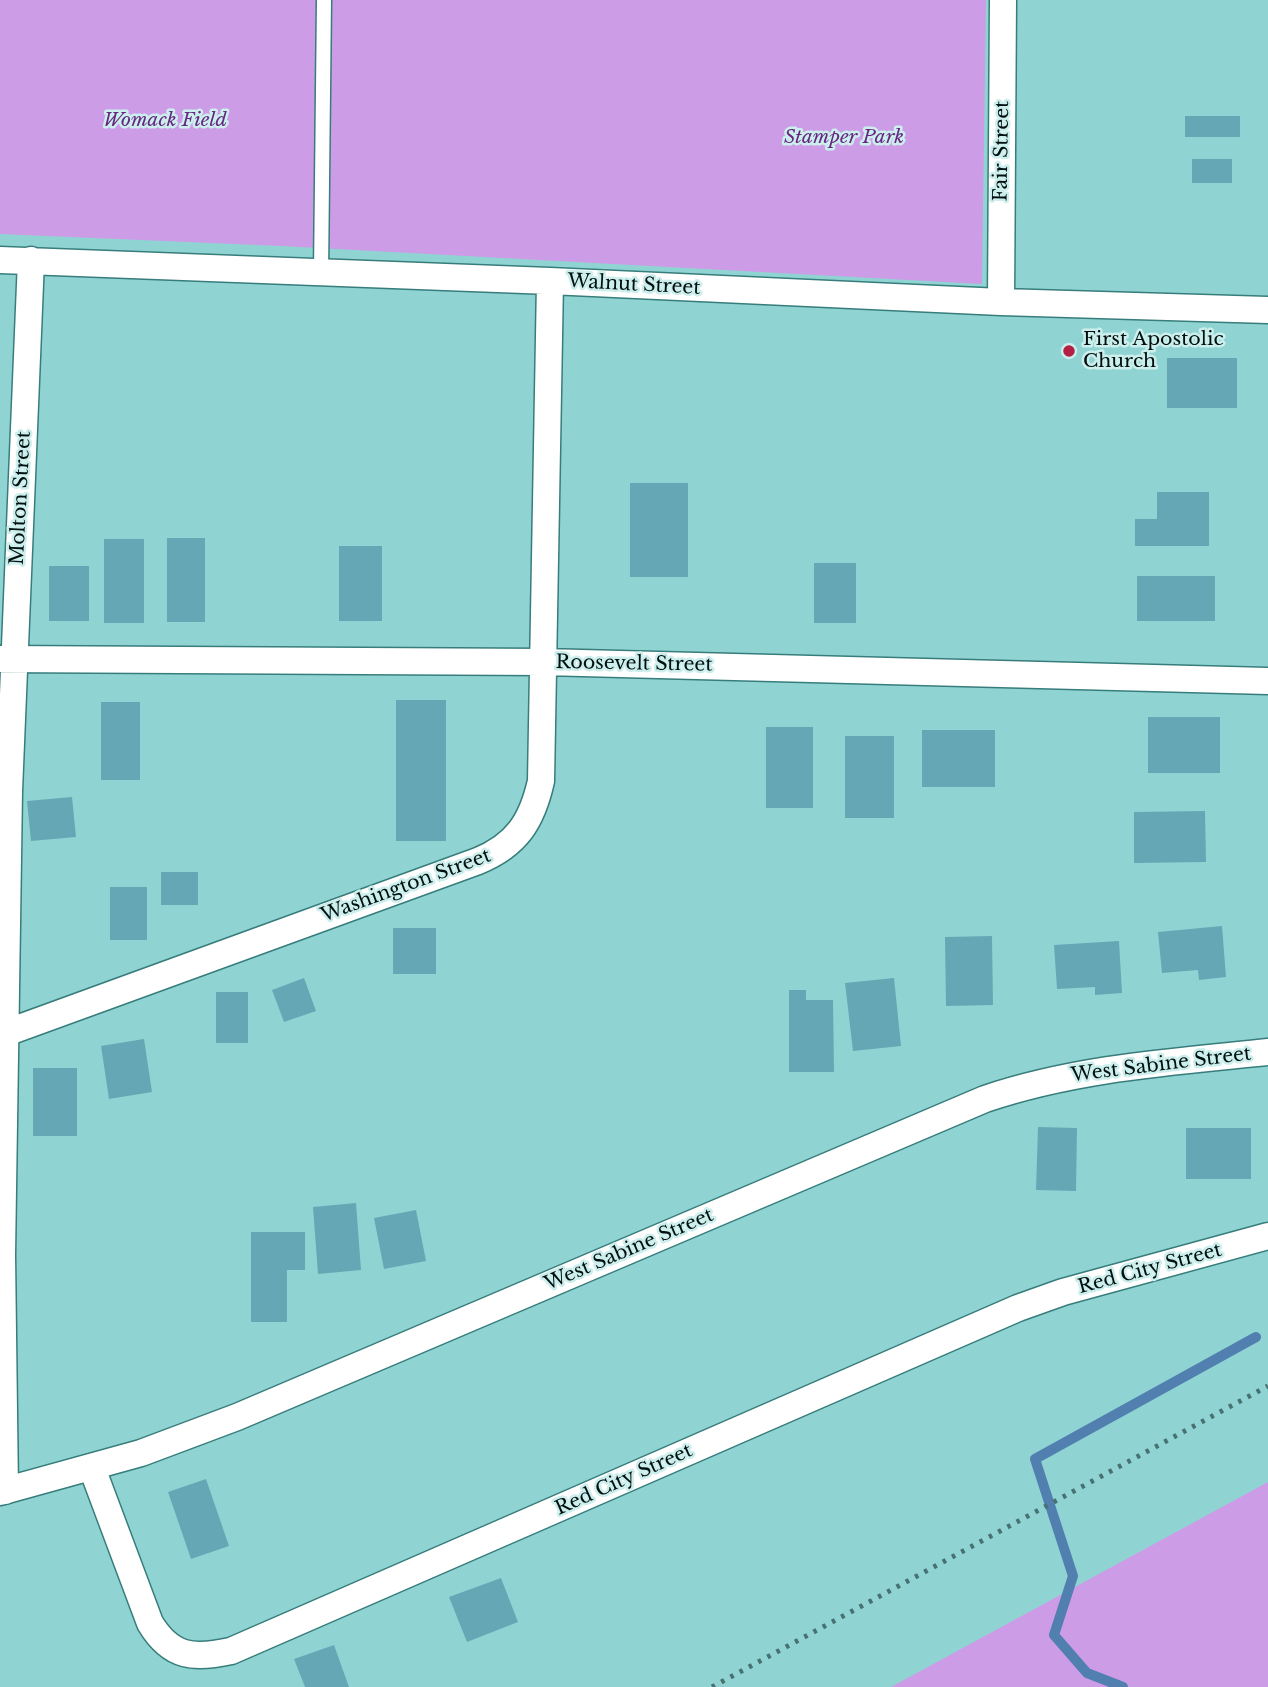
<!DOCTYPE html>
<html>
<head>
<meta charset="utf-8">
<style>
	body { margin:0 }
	canvas { display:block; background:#8fd4d2 }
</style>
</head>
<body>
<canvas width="1268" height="1687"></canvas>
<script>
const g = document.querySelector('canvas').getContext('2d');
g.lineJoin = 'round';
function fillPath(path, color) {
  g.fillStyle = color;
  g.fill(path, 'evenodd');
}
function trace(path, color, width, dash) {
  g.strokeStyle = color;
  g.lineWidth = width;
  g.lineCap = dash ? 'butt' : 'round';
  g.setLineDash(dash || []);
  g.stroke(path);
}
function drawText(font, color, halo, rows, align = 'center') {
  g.font = font + ' "Libre Baskerville",serif';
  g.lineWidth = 5;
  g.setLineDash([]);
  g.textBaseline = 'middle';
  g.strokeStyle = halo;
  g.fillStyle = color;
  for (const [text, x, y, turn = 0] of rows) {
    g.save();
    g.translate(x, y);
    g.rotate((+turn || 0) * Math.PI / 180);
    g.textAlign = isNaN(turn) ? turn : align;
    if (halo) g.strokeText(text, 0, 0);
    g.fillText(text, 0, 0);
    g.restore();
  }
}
fillPath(new Path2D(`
	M0,0H986L982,284L281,246L0,234Z
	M1268,1482V1687H891Z`), '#cd9ce7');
trace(new Path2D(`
	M1123,1687L1087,1673L1054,1635L1073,1576L1035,1459L1256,1337`), '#507fb0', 10);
fillPath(new Path2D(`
	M1185,116H1240V137H1185Z
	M1192,159H1232V183H1192Z
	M1167,358H1237V408H1167Z
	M630,483H688V577H630Z
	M1157,492H1209V546H1135V519H1157Z
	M167,538H205V622H167Z
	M104,539H144V623H104Z
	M339,546H382V621H339Z
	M814,563H856V623H814Z
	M49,566H89V621H49Z
	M1137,576H1215V621H1137Z
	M396,700H446V841H396Z
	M101,702H140V780H101Z
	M1148,717H1220V773H1148Z
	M766,727H813V808H766Z
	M922,730H995V787H922Z
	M845,736H894V818H845Z
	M72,797L76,837L31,841L27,801Z
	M1205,811L1206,862L1134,863V812Z
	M161,872H198V905H161Z
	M110,887H147V940H110Z
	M1222,926L1226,977L1199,980L1198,970L1162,973L1158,932Z
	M393,928H436V974H393Z
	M992,936L993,1005L946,1006L945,937Z
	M1119,941L1122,993L1095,995V987L1057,989L1054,945Z
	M304,978L316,1011L284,1022L272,990Z
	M894,978L901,1046L853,1051L845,983Z
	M789,990H806V1000H833L834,1072H789Z
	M216,992H248V1043H216Z
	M144,1039L152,1092L109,1099L101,1046Z
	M33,1068H77V1136H33Z
	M1038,1127L1077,1128L1076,1191L1036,1190Z
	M1186,1128H1251V1179H1186Z
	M356,1203L361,1270L318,1274L313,1207Z
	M416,1210L426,1261L384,1269L374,1218Z
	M251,1232H305V1270H287V1322H251Z
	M206,1479L229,1546L191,1559L168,1492Z
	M501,1578L518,1622L467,1642L449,1597Z
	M334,1645L349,1687H305L294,1659Z`), '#66a7b6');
const service = new Path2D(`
	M321,273L324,0`);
const minor = new Path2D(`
	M0,260L550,281L1001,302L1268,310
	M1001,302L1003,0
	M0,659L544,662L1268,681
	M0,1035L478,861C517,845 532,821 541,781L550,281
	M92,1468L150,1623C171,1658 194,1659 231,1651L1018,1308L1063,1292L1268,1236
	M5,1491L2,1255L9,791L31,260
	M0,1492L141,1453L237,1417L985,1099C1077,1068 1172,1062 1268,1052`);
trace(service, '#377d7b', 17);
trace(minor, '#377d7b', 29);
trace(service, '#fff', 14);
trace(minor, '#fff', 26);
trace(new Path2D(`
	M712,1687L1268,1386`), '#477271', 5, [3.5, 7]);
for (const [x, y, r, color] of [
	[1069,351,7,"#b32044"]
]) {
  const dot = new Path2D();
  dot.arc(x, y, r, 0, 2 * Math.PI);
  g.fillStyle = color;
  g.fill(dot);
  trace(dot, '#cceeec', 2.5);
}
drawText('italic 19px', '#662681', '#cceeec', [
	["Womack Field",165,121],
	["Stamper Park",844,138]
]);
drawText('19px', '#001010', '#cceeec', [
	["Fair Street",1002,151,-89],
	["Walnut Street",634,285,3],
	["Molton Street",21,498,-87],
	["Roosevelt Street",634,664,1],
	["Washington Street",406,886,-20],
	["West Sabine Street",1161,1065,-7],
	["West Sabine Street",629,1250,-23],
	["Red City Street",1150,1269,-15],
	["Red City Street",624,1480,-24]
]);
drawText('19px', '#001010', '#cceeec', [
	["First Apostolic",1083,340],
	["Church",1083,362]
], 'left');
</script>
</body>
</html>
